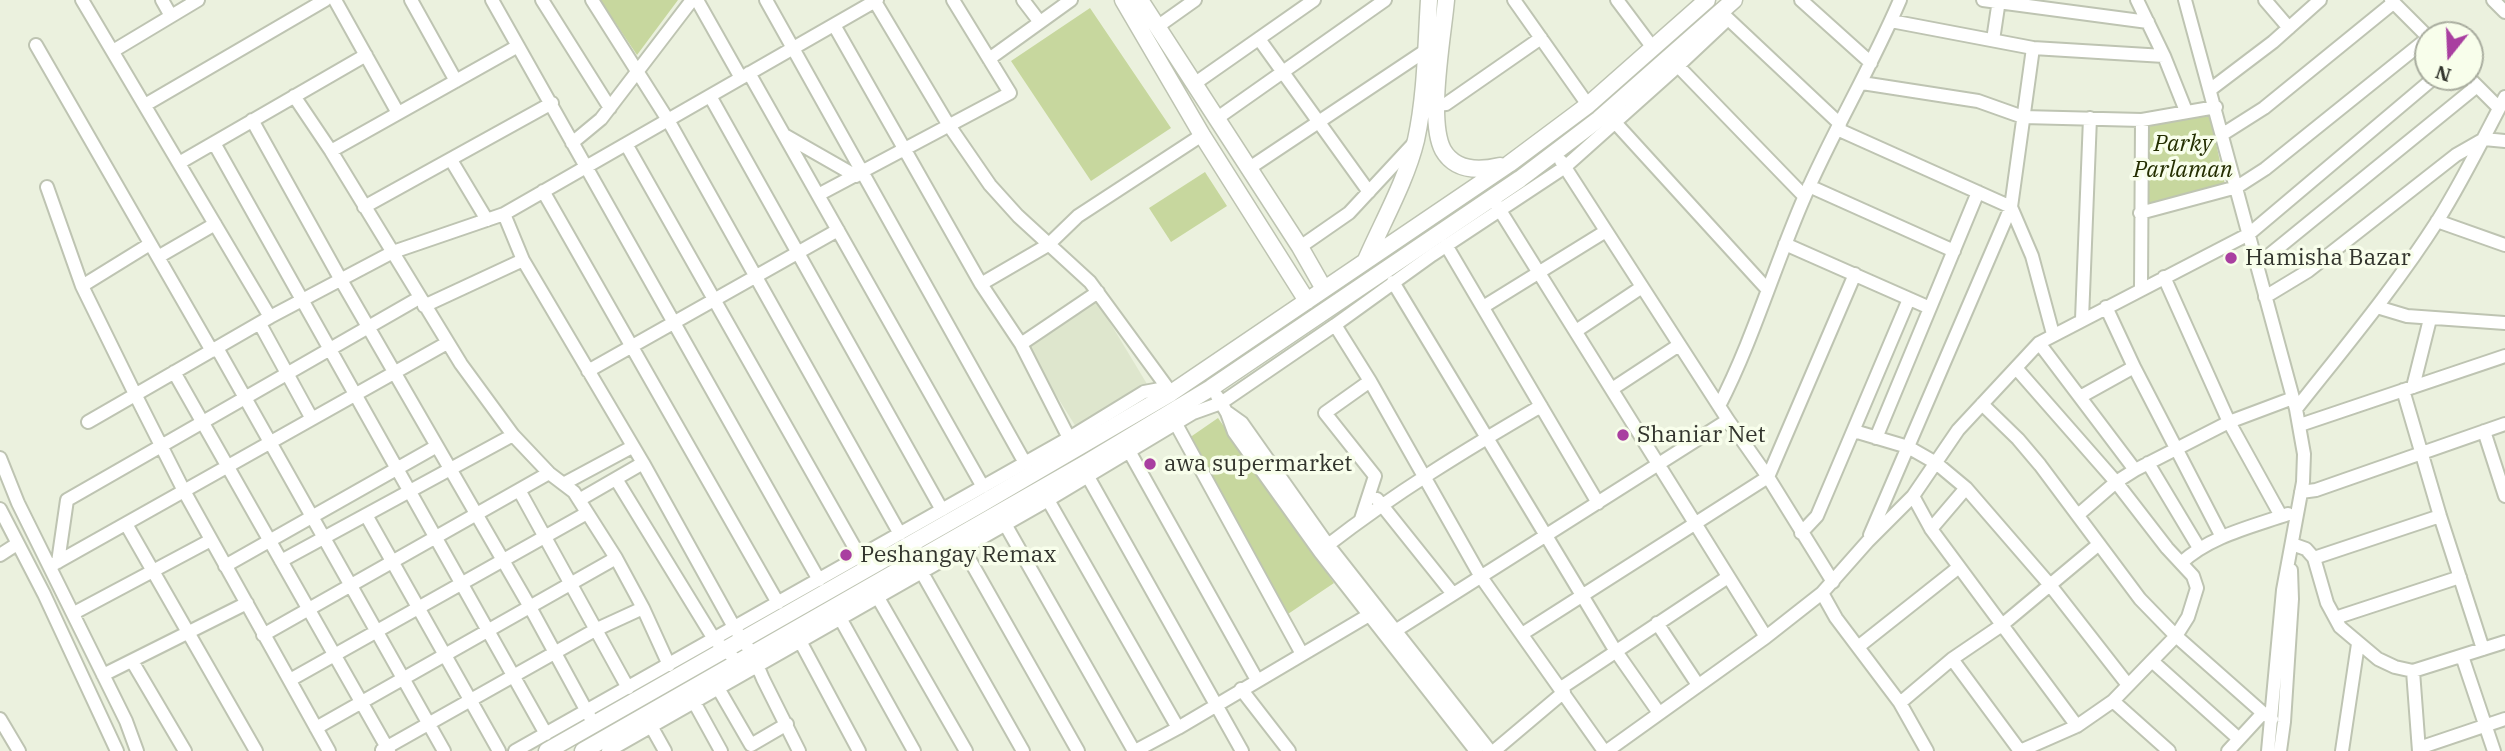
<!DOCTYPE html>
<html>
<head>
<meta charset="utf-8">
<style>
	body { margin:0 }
	#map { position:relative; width:2505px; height:751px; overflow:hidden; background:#ebf1de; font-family:"IBM Plex Serif",serif }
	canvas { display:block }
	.north { position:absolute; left:2414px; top:21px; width:70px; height:70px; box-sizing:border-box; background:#f8feeb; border:2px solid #a9ad9f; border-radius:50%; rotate:198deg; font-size:19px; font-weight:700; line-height:28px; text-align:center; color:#32342d }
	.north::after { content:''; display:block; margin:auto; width:24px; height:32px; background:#a93fa0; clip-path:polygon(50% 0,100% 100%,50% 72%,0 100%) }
</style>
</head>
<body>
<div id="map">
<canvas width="2505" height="751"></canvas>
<div class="north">N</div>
</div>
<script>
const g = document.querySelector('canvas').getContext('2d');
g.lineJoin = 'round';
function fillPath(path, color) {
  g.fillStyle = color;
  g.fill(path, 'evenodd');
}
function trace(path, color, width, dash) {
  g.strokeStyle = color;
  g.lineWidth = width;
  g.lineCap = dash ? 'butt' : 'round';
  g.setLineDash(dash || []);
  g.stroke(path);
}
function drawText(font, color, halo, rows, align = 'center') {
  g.font = font + ' "IBM Plex Serif",serif';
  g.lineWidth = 7;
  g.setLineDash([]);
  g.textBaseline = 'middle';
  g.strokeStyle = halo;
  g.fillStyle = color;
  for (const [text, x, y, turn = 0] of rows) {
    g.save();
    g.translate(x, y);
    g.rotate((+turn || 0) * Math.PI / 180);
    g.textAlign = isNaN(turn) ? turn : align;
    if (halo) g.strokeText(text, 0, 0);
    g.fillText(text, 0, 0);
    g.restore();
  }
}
fillPath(new Path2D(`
	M1097,301L1147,384L1076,427L1025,345Z`), '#dee6cd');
fillPath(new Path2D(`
	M600,0H678L637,55Z
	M1090,8L1171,128L1091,181L1011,61Z
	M2210,115L2225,185L2147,205L2146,127Z
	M1205,172L1227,206L1171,242L1149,208Z
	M1218,418L1334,583L1288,614L1189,438Z`), '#c7d79e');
const minor = new Path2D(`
	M82,0L270,317
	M162,0L171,16
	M335,0L398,113
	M411,0L456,81
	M492,0C602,193 709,387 819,580
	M542,0L610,108
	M592,0L668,120L900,534
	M697,0L741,78
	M766,0L1025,463
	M874,0L948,124L990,185L1018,216L1090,282L1172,394
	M1023,0L1039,21
	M1514,0L1588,105
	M1617,0L1653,48
	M1801,0L1871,63
	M1983,0L2148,22
	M2137,0L2164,56L2186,111
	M2185,0L2296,409L2304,454L2303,482L2283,590L2268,751
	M2265,0L2289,28
	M2391,0L2428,37
	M2493,0L2505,12
	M1723,14L1840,124
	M1891,21L2033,48L2164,56
	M834,25L981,284L1021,344L1069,438
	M1157,27L1195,0
	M1259,39L1369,192
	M1993,40L1999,0
	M36,45L212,351
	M113,51L198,0
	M989,59L1071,0
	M1678,66L1804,196
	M749,73L983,487
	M2468,77L2499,108
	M1862,83L1978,101L2023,117L2142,120L2216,107
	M1194,84L1314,0
	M2211,89L2273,42L2320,0
	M294,96L331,151L461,364L513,435L549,473L574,492L616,558L643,608L669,665
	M710,96L942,510
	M145,105L325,0
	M1437,105L1446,104L1541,38
	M1611,118L1767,289
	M1216,119L1385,0
	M252,120L341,280L530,607L591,719
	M1837,129L2011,207L2032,256L2053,334
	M2223,134L2264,108L2393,3
	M786,136L856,176
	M214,143L546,734
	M572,143L601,119L692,0
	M626,144L864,564
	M331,151L518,46
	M451,160L487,220
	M1561,161L1728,420L1768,477L1833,582
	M179,163L366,55
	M1248,169L1425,51
	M1809,186L1954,251
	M47,187L82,286L135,394L184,491L329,751
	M543,191L778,603
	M818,195L1010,93L953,0
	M1496,204L1766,637
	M364,207L552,103
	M2140,213L2237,187L2265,169L2428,38
	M504,214L523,260L643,463L734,627L753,655L763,679L799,751
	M2437,221L2505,245
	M1785,244L1930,308L1978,192
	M1446,245L1598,503
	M1300,247L1349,213L1415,142
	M158,257L215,224
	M2257,265L2477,86
	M2164,277L2229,422L2281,516
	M1393,282L1615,650L1659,713
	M981,284L1048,245L1078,216L1202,135
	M82,286L150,244
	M2141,288L2142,120
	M2265,297L2308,271L2456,155L2484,139L2505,141
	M424,306L523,260
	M1483,307L1606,231
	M2106,307L2134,367L2222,537
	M2377,307L2407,316L2505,323
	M2082,319L2090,118
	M260,324L312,419
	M1335,325L1370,381L1481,577L1604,751
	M1576,331L1642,287
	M2039,343L2135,470
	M1021,344L1098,292
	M217,348L444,751
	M2016,368L2116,482L2167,548L2193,576L2197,588L2188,617L2176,636L2113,701L2077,726L2020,751
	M588,371L838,230
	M174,372L389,751
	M2413,387L2430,319
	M1612,389L1679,345
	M2403,390L2440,516L2483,649
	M1217,396L1227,413L1234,432L1320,552L1476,751
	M2080,397L2134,367
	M1982,404L2018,439L2040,465L2140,599L2176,636L2263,713L2272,719
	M1719,406C1753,340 1774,267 1804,198C1833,131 1871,68 1900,0
	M2296,409C2345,347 2396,286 2438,220C2463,180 2483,139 2505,97
	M1228,413L1242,423L1328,545L1490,751
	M88,422L270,317L393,252L504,214L877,0
	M1176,424L1302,654
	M2300,425L2505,356
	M1854,431L1908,447L1936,463L1966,488L2050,585L2128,685
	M2484,431L2505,496
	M1876,438L1930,308
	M1129,451L1257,680
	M0,458L18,503L126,721L137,751
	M2148,463L2199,548
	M1087,475L1242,751
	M616,479L714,639L744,668
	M565,483L632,447
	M519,490L628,688
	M2301,492L2316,490L2505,424
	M1913,496L1931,529L2077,726
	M1377,499L1453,594
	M579,500L643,463
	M1048,500L1178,728
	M0,509L44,594L117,751
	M366,515L499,751
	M2078,515L2116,482L2135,470L2229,422L2293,398
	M1361,519L1375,476L1325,413L1370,381
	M126,524L256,751
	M1005,524L1134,751
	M1931,529L1966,488
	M1801,533L1817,516L1909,299
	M1870,535L2011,207L2033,48
	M2292,544L2306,549L2314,558L2327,603L2340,627L2378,659L2395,667L2413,671L2505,642
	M1328,545C1395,493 1467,449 1541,406
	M963,548L1078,751
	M0,555L17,544
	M2314,558L2440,516
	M281,561L513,435
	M58,562L67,500L419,298
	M2181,563C2210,536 2251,527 2288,514
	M54,564L447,343
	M225,566L437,446
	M921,571L1023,751
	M1822,593L1836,618L1900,703L1927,751
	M877,596L966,751
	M74,613L211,540
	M840,618L914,751
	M2335,618L2460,577
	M1657,623L1698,685
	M1395,631L1728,420
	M1522,634L1768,477L1855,274
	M263,635L549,473
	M800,641L859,751
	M1858,647L1959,567
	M2462,656L2494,751
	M1952,659L2020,751
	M132,661L185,751
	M2152,661L2239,739
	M2413,671L2419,751
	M103,675L247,603
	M290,680L587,513
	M718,688L751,745L787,724
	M1561,688L1728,577
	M1241,689L1289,751
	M2113,701L2169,751
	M694,702L721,751
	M1900,703L1952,659L2002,625L2099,544
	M0,719L19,751
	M651,726L665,751
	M316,728L616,558
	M2419,748L2505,719
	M382,750L595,630L643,608
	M515,751L1069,438L1144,392L1160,389L1171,393
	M608,751L1048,500L1193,413L1221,403L1335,325L1432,255L1565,167L1678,66L1728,19
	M1135,751L1178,728L1369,615
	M1494,751L1564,692
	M1607,751L1766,637L1822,593L1868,541L1913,496L1958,430L2039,343L2249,234L2435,77
	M2228,751L2263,713
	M2280,751L2284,722L2292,599L2291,570
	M2342,751L2358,644`);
const major = new Path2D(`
	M1123,0L1202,135L1307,301
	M1140,0L1300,247L1324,289
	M1446,0C1443,35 1427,120 1443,150C1455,171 1479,171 1500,166
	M1366,260C1383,221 1406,181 1416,140C1426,94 1426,46 1429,0
	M547,751L981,504L1171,393L1509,164L1588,105L1707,0
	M583,751L1088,462L1211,388L1520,179L1599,119L1734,0`);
trace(minor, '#bec4b2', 16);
trace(major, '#bec4b2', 19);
trace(minor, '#fff', 12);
trace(major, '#fff', 16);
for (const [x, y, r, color] of [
	[2231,258,7,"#a93fa0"],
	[1623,435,7,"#a93fa0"],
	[1150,464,7,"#a93fa0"],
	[846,555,7,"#a93fa0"]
]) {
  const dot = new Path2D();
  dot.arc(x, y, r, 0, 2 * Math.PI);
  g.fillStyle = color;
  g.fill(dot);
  trace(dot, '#f8feeb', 2.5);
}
drawText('italic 23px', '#242e00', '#f8feeb', [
	["Parky",2183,144],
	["Parlaman",2183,170]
]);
drawText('23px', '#32342d', '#f8feeb', [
	["Hamisha Bazar",2245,258],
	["Shaniar Net",1637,435],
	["awa supermarket",1164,464],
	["Peshangay Remax",860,555]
], 'left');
</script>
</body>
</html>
